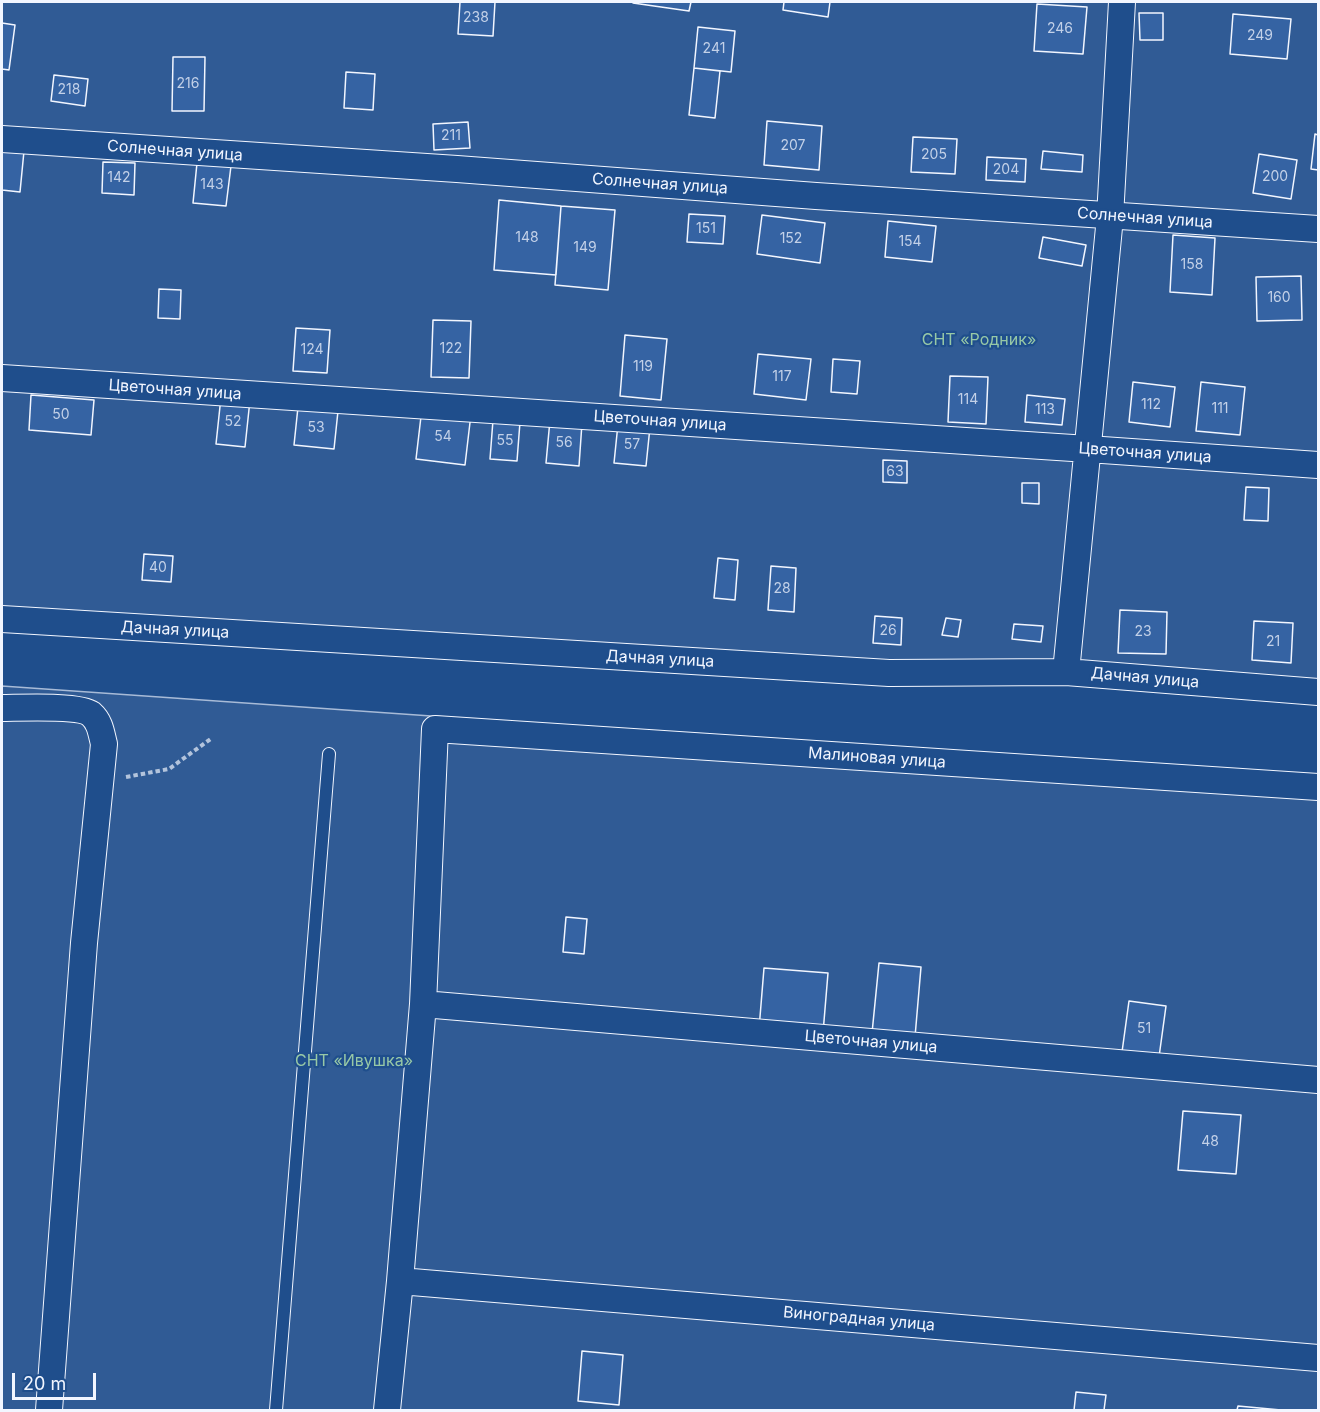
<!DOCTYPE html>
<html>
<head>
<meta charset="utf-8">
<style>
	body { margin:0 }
	#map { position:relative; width:1320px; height:1412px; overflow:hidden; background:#1f4e8c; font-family:Inter,sans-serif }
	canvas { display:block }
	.frame { position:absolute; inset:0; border:3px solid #f2f6ff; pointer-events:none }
	.scale { position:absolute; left:12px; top:1373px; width:84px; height:27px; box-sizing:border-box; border:3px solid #f2f6ff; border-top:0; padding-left:8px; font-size:18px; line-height:21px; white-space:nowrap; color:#f2f6ff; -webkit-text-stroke:4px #1f4e8c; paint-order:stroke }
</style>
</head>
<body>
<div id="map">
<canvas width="1320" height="1412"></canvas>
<div class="frame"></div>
<div class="scale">20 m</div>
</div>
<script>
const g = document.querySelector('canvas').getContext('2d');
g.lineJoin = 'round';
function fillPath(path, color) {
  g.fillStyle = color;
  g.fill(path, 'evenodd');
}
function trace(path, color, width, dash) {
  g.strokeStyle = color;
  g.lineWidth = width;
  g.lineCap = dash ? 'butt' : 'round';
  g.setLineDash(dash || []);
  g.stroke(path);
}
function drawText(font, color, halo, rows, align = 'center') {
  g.font = font + ' Inter,sans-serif';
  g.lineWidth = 4.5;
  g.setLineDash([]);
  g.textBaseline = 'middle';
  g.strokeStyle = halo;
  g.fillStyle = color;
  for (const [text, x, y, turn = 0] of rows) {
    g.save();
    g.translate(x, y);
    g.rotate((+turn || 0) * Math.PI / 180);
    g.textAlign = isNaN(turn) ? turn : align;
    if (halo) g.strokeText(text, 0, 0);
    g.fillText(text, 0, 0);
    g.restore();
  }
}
const built = new Path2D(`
	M2,2H1318V699L2,619Z
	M2,686L1318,778V1410H2Z`);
fillPath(built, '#305b95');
trace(built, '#a8bbd7', 1.5);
const building = new Path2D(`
	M460,2H495L493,36L458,34Z
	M633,2H691L689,11L633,3Z
	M784,2H830L828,17L783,10Z
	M1037,4L1087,7L1083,54L1034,51Z
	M1139,13H1163V40H1140Z
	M1233,14L1291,19L1287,59L1230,54Z
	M2,23L15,25L9,70L2,69Z
	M698,27L735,31L731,72L694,68Z
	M173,57H205L204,111H172Z
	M694,68L720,71L715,118L689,115Z
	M346,72L375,74L373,110L344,108Z
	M54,75L88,79L85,106L51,101Z
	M767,121L822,126L819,170L764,165Z
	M468,122L470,148L434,150L433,124Z
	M1315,134L1318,135V170L1311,169Z
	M913,137L957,139L955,174L911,172Z
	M2,149L24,151L20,192L2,190Z
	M1043,151L1083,155L1082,172L1041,169Z
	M1259,154L1297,160L1291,199L1253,193Z
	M987,157L1026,159L1025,182L986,180Z
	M103,162L135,163L134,195L102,193Z
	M197,163L231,166L226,206L193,203Z
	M499,200L561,206L556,275L494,270Z
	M561,206L615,210L608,290L555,285Z
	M689,214L725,216L723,244L687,242Z
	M762,215L825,223L820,263L757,254Z
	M888,221L936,226L932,262L885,257Z
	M1173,235L1215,238L1212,295L1170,292Z
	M1043,237L1086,245L1082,266L1039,258Z
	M1301,276L1302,320L1257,321L1256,277Z
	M159,289L181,290L180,319L158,318Z
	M433,320L471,321L469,378L431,377Z
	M296,328L330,330L327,373L293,371Z
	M625,335L667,339L661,400L620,396Z
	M758,354L811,359L806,400L754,394Z
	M833,359L860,361L857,394L831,392Z
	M950,376L988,377L986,424L948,422Z
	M1133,382L1175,387L1170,427L1129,422Z
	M1201,382L1245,387L1240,435L1196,431Z
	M31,395L94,400L91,435L29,430Z
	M1027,395L1065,399L1062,425L1025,422Z
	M221,397L250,400L245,447L216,444Z
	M298,407L338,411L334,449L294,445Z
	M422,408L471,414L465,465L416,459Z
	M493,420L520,422L517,461L490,459Z
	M550,420L582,423L579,466L546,463Z
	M618,424L650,427L646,466L614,463Z
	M883,460L907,461V483L883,482Z
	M1022,483H1039V504L1022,503Z
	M1246,487L1269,488L1268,521L1244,520Z
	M144,554L173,556L171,582L142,580Z
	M718,558L738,560L735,600L714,598Z
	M771,566L796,568L794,612L768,610Z
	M1120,610L1167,612L1166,654L1118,653Z
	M875,616L902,618L901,645L873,643Z
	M946,618L961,620L958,637L942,635Z
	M1254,621L1293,623L1291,663L1252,660Z
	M1014,624L1043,626L1041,642L1012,639Z
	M566,917L587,919L584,954L563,952Z
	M879,963L921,967L915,1037L872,1033Z
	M764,968L828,973L823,1033L759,1029Z
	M1129,1001L1166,1006L1159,1057L1122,1052Z
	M1183,1111L1241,1115L1236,1174L1178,1170Z
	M582,1351L623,1355L619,1405L578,1401Z
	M1076,1392L1106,1395L1104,1410H1074Z
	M1238,1406L1281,1410H1237Z`);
fillPath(building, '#3563a3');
trace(building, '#f2f6ff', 1.5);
const service = new Path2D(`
	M276,1410L329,754`);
const minor = new Path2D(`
	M2,139L457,169L816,196L1318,229
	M2,378L1088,449L1318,465
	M2,619L889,673L1066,672L1318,692
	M1066,672L1110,217L1122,2
	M2,708C19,708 79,705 91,714C100,722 101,732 104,744L84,943L49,1410
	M423,1004L1318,1080
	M400,1281L1318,1358
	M387,1410L400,1281L423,1004L435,729L1318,787`);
trace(service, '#f2f6ff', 14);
trace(minor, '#f2f6ff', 28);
trace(new Path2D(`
	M126,777L169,769L212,738`), '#b3c4dc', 4, [4.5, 3]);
trace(service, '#1f4e8c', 12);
trace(minor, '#1f4e8c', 26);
drawText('14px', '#c3d1e8', null, [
	["238",476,18],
	["246",1060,29],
	["249",1260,36],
	["241",714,49],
	["216",188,84],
	["218",69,90],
	["211",451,136],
	["207",793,146],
	["205",934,155],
	["204",1006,170],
	["200",1275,177],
	["142",119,178],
	["143",212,185],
	["151",706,229],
	["148",527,238],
	["152",791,239],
	["154",910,242],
	["149",585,248],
	["158",1192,265],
	["160",1279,298],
	["122",451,349],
	["124",312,350],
	["119",643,367],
	["117",782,377],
	["114",968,400],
	["112",1151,405],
	["111",1220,409],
	["113",1045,410],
	["50",61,415],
	["52",233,422],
	["53",316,428],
	["54",443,437],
	["55",505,441],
	["56",564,443],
	["57",632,445],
	["63",895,472],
	["40",158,568],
	["28",782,589],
	["26",888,631],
	["23",1143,632],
	["21",1273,642],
	["51",1144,1029],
	["48",1210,1142]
]);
drawText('16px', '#f2f6ff', '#1f4e8c', [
	["Солнечная улица",175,151,4],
	["Солнечная улица",660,184,4],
	["Солнечная улица",1145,218,4],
	["Цветочная улица",175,390,4],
	["Цветочная улица",660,421,4],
	["Цветочная улица",1145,453,4],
	["Дачная улица",175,630,3],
	["Дачная улица",660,659,3],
	["Дачная улица",1145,678,5],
	["Малиновая улица",877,758,4],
	["Цветочная улица",871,1042,5],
	["Виноградная улица",859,1319,5]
]);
drawText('16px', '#97c8a6', '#1f4e8c', [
	["СНТ «Родник»",979,340],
	["СНТ «Ивушка»",354,1061]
]);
</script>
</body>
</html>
